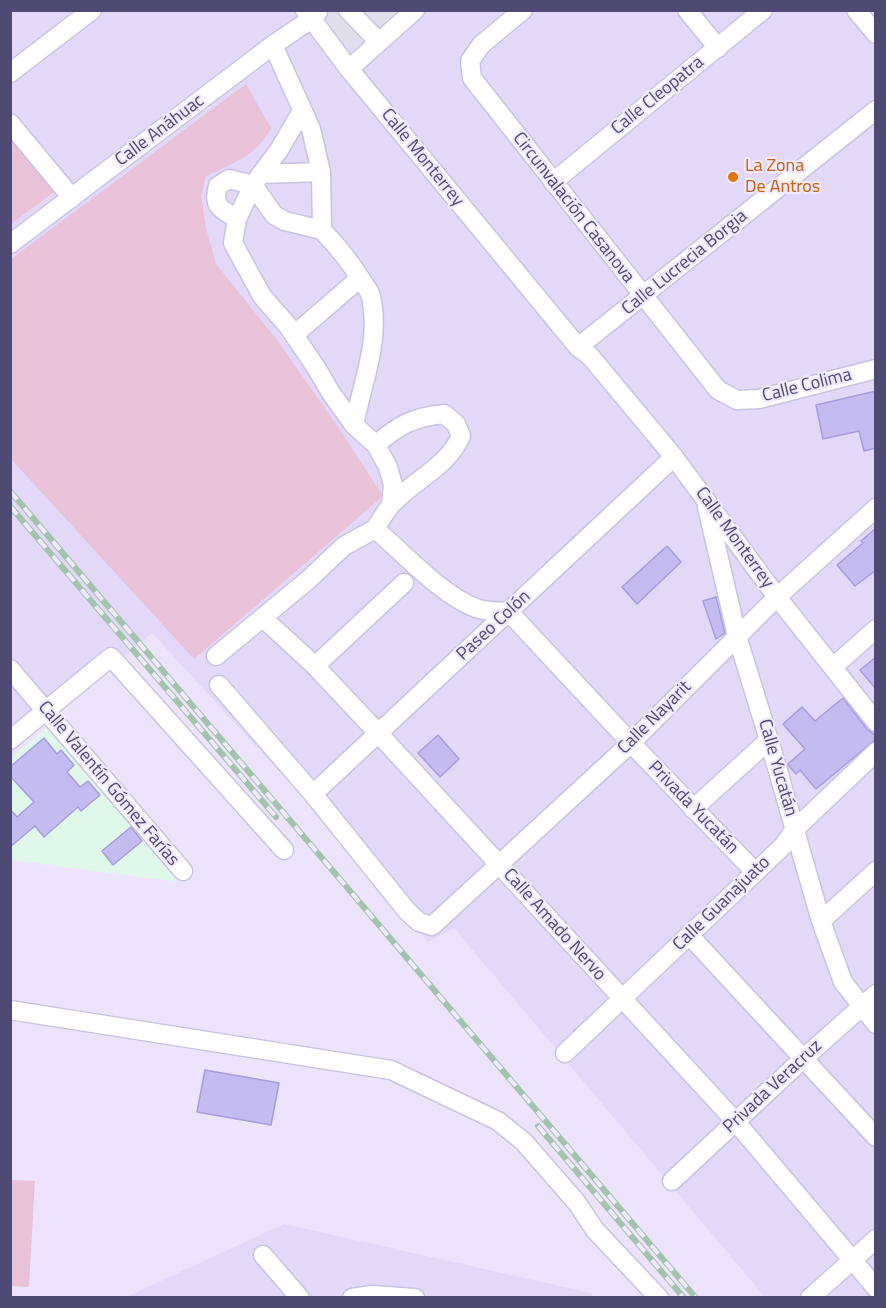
<!DOCTYPE html>
<html>
<head>
<meta charset="utf-8">
<style>
	body { margin:0 }
	#map { position:relative; width:886px; height:1308px; overflow:hidden; background:#ede3fc; font-family:"Titillium Web",sans-serif }
	canvas { display:block }
	.frame { position:absolute; inset:0; border:12px solid #4f4a73; pointer-events:none }
</style>
</head>
<body>
<div id="map">
<canvas width="886" height="1308"></canvas>
<div class="frame"></div>
</div>
<script>
const g = document.querySelector('canvas').getContext('2d');
g.lineJoin = 'round';
function fillPath(path, color) {
  g.fillStyle = color;
  g.fill(path, 'evenodd');
}
function trace(path, color, width, dash) {
  g.strokeStyle = color;
  g.lineWidth = width;
  g.lineCap = dash ? 'butt' : 'round';
  g.setLineDash(dash || []);
  g.stroke(path);
}
function drawText(font, color, halo, rows, align = 'center') {
  g.font = font + ' "Titillium Web",sans-serif';
  g.lineWidth = 4.5;
  g.setLineDash([]);
  g.textBaseline = 'middle';
  g.strokeStyle = halo;
  g.fillStyle = color;
  for (const [text, x, y, turn = 0] of rows) {
    g.save();
    g.translate(x, y);
    g.rotate((+turn || 0) * Math.PI / 180);
    g.textAlign = isNaN(turn) ? turn : align;
    if (halo) g.strokeText(text, 0, 0);
    g.fillText(text, 0, 0);
    g.restore();
  }
}
fillPath(new Path2D(`
	M11,11H318L352,52L400,11H875V1297H765L454,928L428,942L311,806L152,633L11,753Z
	M284,1224L591,1293L594,1297L124,1298Z`), '#e3d8f8');
fillPath(new Path2D(`
	M318,11H400L352,52Z`), '#e1deeb');
fillPath(new Path2D(`
	M47,727L178,882L11,860L10,759Z`), '#e0f8ea');
fillPath(new Path2D(`
	M246,84L271,128C257,156 233,163 206,176L201,196L206,228L216,264L277,340L338,427L383,496L194,659L11,459V259Z
	M10,125L62,186L11,224H10Z
	M11,1180L35,1181L29,1287L11,1286Z`), '#e9c2da');
const building = new Path2D(`
	M876,391V448L864,451L859,431L823,439L816,405Z
	M876,528V570L855,586L837,565L863,543L861,541Z
	M667,546L681,562L637,604L622,587Z
	M716,597L725,633L716,639L703,601Z
	M876,657V689L860,670Z
	M843,698L867,729L876,736V739L816,789L800,770L796,774L788,765V764L805,749L783,724L802,707L815,721Z
	M438,735L459,759L440,777L418,753Z
	M44,738L57,754L61,750L74,765L67,772L80,787L88,781L100,795L81,811L78,807L44,837L35,826L10,847V809L17,817L34,802L10,776V767Z
	M131,827L142,841L113,865L102,851Z
	M205,1070L279,1083L271,1125L197,1112Z`);
fillPath(building, '#c4bbf0');
trace(building, '#a79ce2', 1.5);
const minor = new Path2D(`
	M305,10L349,69L578,347L590,356L674,457L777,597L876,722
	M348,10L379,42
	M523,10L481,45L470,61L472,78L718,390L737,400L759,399L876,369
	M687,10L718,48
	M856,10L876,34
	M273,45L311,129L321,172L322,230C338,247 350,261 362,281C365,286 370,291 371,297C381,339 362,384 354,425L376,445L388,467L393,485L391,505
	M349,69L415,10
	M10,73L92,10
	M302,111L279,150L253,185L237,219L233,243L262,296L288,326L317,369L331,393L354,425
	M10,123L72,198
	M261,174L321,172
	M553,182L763,10
	M237,219C221,209 212,206 218,186L229,179L253,185L274,215L285,221L322,230
	M10,244L273,45L310,20L318,12
	M294,335L360,278
	M578,347L876,110
	M707,507L737,636L769,740L821,921L843,982L876,1024
	M375,529C380,521 385,512 391,505C413,480 447,468 461,436L456,424L444,414C414,417 398,425 376,445
	M263,618L315,666L379,734L736,1122L876,1288
	M216,656L308,580L344,546L375,529C405,554 441,595 476,608C486,612 499,611 509,612L631,743L755,872
	M315,666L404,583
	M833,667L876,629
	M10,669L183,871
	M219,685L313,794L407,911L419,922L432,926L631,743L777,597L876,508
	M10,740L111,657L284,850
	M313,794L674,457
	M693,809L769,740
	M821,921L876,871
	M689,935L876,1137
	M10,1010L391,1070L498,1121L524,1142L577,1203L595,1230L659,1298
	M565,1053L783,846L795,829L876,752
	M672,1181L804,1058L876,994
	M263,1255L300,1298
	M352,1298L372,1295L415,1298
	M810,1298L876,1239`);
trace(minor, '#c9c2e2', 21);
trace(minor, '#fff', 18);
const rail = new Path2D(`
	M10,491L696,1298
	M10,506L276,817
	M538,1126L684,1298`);
trace(rail, '#a2c4ad', 6);
trace(rail, '#f1e9ff', 4, [11]);
for (const [x, y, r, color] of [
	[733,177,6,"#e8710a"]
]) {
  const dot = new Path2D();
  dot.arc(x, y, r, 0, 2 * Math.PI);
  g.fillStyle = color;
  g.fill(dot);
  trace(dot, '#f1e9ff', 2);
}
drawText('18px', '#4f4a73', '#f1e9ff', [
	["Calle Cleopatra",658,96,-39],
	["Calle Anáhuac",160,131,-37],
	["Calle Monterrey",422,158,51],
	["Circunvalación Casanova",573,208,52],
	["Calle Lucrecia Borgia",685,263,-39],
	["Calle Colima",807,386,-14],
	["Calle Monterrey",734,538,54],
	["Paseo Colón",494,626,-43],
	["Calle Nayarit",655,718,-45],
	["Calle Yucatán",777,768,74],
	["Calle Valentín Gómez Farías",108,784,50],
	["Privada Yucatán",693,808,46],
	["Calle Guanajuato",722,904,-44],
	["Calle Amado Nervo",554,925,48],
	["Privada Veracruz",773,1087,-43]
]);
drawText('18px', '#c56008', '#f1e9ff', [
	["La Zona",745,167],
	["De Antros",745,188]
], 'left');
</script>
</body>
</html>
